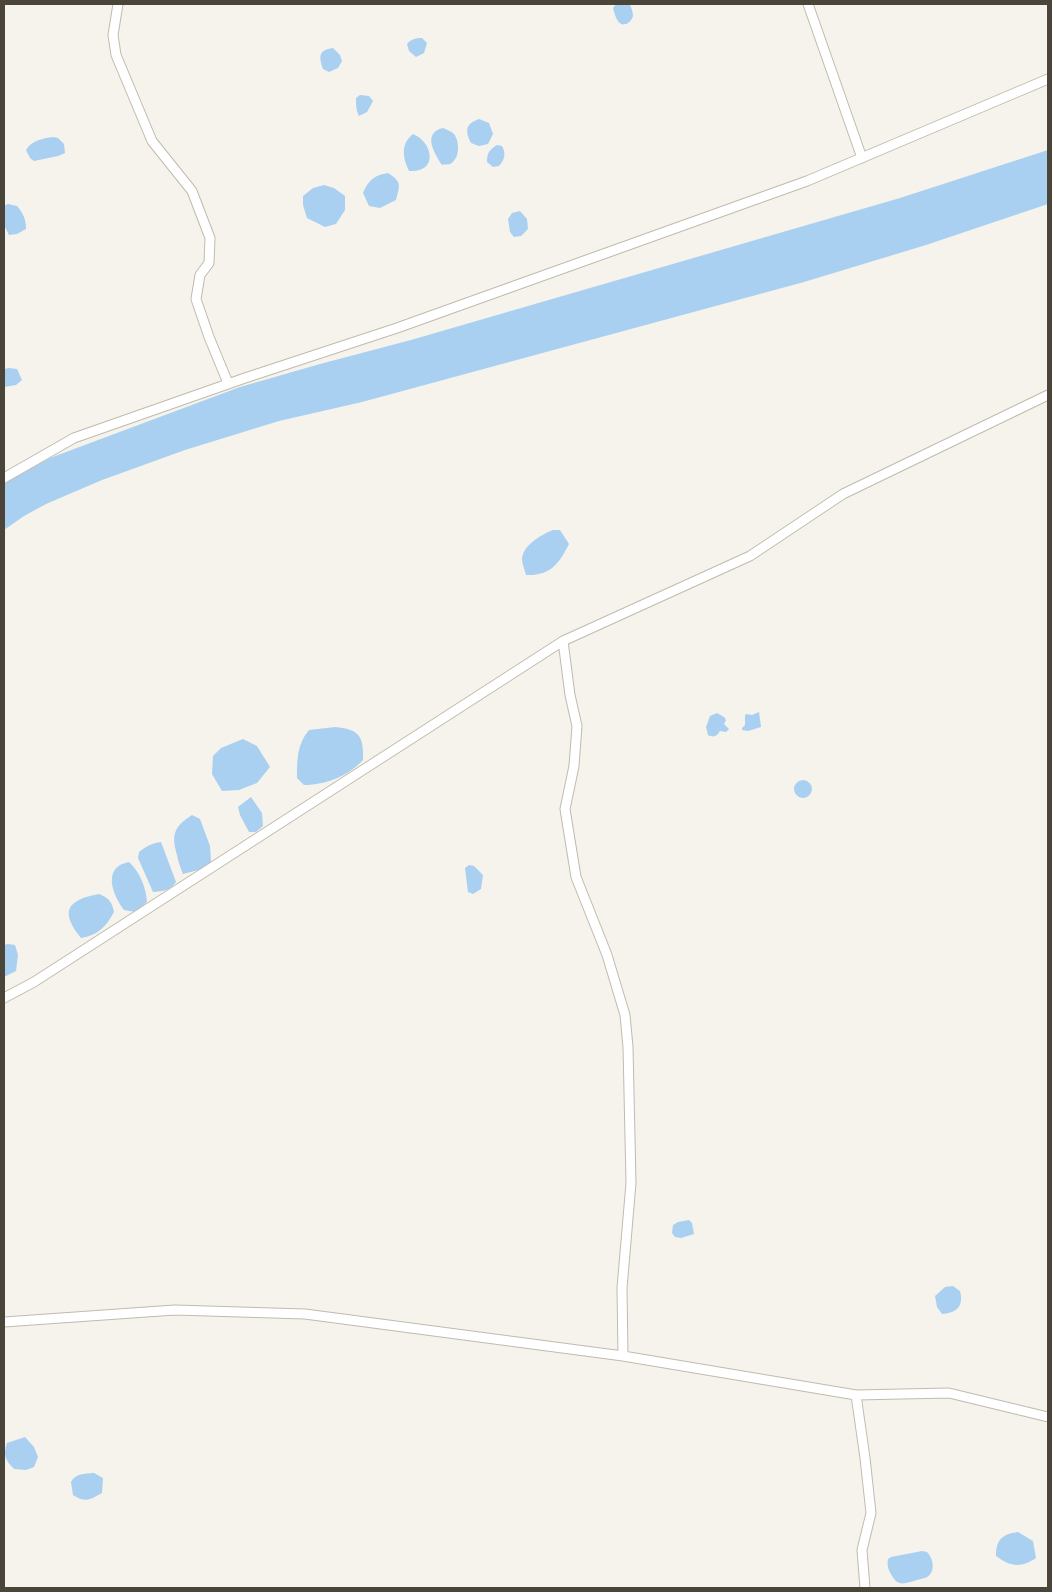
<!DOCTYPE html>
<html>
<head>
<meta charset="utf-8">
<style>
	body { margin:0 }
	#map { position:relative; width:1052px; height:1592px; overflow:hidden; background:#f5f3eb; font-family:"DM Sans",sans-serif }
	canvas { display:block }
	.frame { position:absolute; inset:0; border:5px solid #4a4439; pointer-events:none }
</style>
</head>
<body>
<div id="map">
<canvas width="1052" height="1592"></canvas>
<div class="frame"></div>
</div>
<script>
const g = document.querySelector('canvas').getContext('2d');
g.lineJoin = 'round';
function fillPath(path, color) {
  g.fillStyle = color;
  g.fill(path, 'evenodd');
}
function trace(path, color, width, dash) {
  g.strokeStyle = color;
  g.lineWidth = width;
  g.lineCap = dash ? 'butt' : 'round';
  g.setLineDash(dash || []);
  g.stroke(path);
}
fillPath(new Path2D(`
	M616,4H630C631,8 633,12 633,16C632,19 630,22 628,23C618,29 615,15 613,8Z
	M422,38L427,43L424,53L416,57L409,51L407,44C411,39 416,38 422,38Z
	M333,48L340,55L342,61L338,68L329,72L323,69C319,57 318,50 333,48Z
	M360,95L369,96L373,101L367,112L359,116C356,110 356,105 356,98Z
	M479,119L489,123L493,134L488,144L479,146L471,143C465,131 465,124 479,119Z
	M443,128C447,130 451,131 454,134C460,142 460,159 450,164C447,165 444,164 442,165C434,153 422,133 443,128Z
	M413,134C433,142 439,173 409,171C403,158 400,144 413,134Z
	M53,137L58,138L64,144L65,153L58,156L34,161L30,158L26,150C31,141 43,138 53,137Z
	M497,145L502,146C506,154 505,159 499,166L493,167L487,162C487,153 489,150 497,145Z
	M1048,150V204L926,245L804,282L362,402L279,421L185,450L102,480L46,504L24,516L4,530V484L8,481L50,458L240,387L320,364L411,340L900,198Z
	M388,173C402,182 400,185 396,200L380,208L369,206L363,193C368,181 374,175 388,173Z
	M324,185L334,188L345,196V210L336,224L325,227L307,218L303,205V196L313,188Z
	M8,204L17,206C23,213 26,219 26,229L17,234L9,235L4,225V206Z
	M520,211L527,219L528,229L521,236L514,237L510,232L508,219L512,213Z
	M9,368L17,369L22,380L16,385L4,387V369Z
	M553,530H560L569,544C559,564 550,576 526,575C525,570 522,564 522,559C523,545 541,535 553,530Z
	M759,712L761,727L748,731L742,730V728L745,725V716L746,714L752,715Z
	M717,713L724,717L726,720L724,724L729,729L726,732L720,731C717,736 714,738 708,735L706,727L710,716Z
	M335,727C359,729 364,736 363,760C348,776 326,785 304,785L297,778C297,760 297,744 309,730Z
	M243,739L257,746L270,767L257,783L239,790L222,791L212,774L213,756L221,748Z
	M794 789a9 9 0 1 1 18 0a9 9 0 1 1-18 0Z
	M251,797L262,813L263,826L256,832H249L240,815L238,807Z
	M192,815L200,819L210,846L211,861L206,868L183,874C180,867 178,861 177,855C171,834 174,827 192,815Z
	M161,842L176,882C170,891 163,891 153,892L138,858L139,852C145,847 152,843 161,842Z
	M129,862C140,872 146,888 147,902L135,912L124,910C112,894 102,867 129,862Z
	M469,865L474,866L483,875L481,889L473,894L468,892L465,868Z
	M99,894C109,898 112,902 114,912C106,927 98,935 81,938C60,912 66,900 99,894Z
	M8,944L15,945L18,955L16,971L4,977V945Z
	M689,1220L692,1223L694,1234L681,1238L675,1237L672,1233L673,1225L678,1222Z
	M953,1286L960,1291C964,1306 957,1313 942,1314L937,1307L935,1296L945,1287Z
	M25,1437L34,1447L38,1457L34,1467L26,1470L14,1469C5,1460 3,1455 7,1443Z
	M94,1473L103,1478L102,1493C89,1500 86,1503 73,1495L71,1482C76,1473 84,1474 94,1473Z
	M1018,1532L1033,1541L1036,1558C1021,1568 1011,1567 996,1556C996,1540 1002,1534 1018,1532Z
	M922,1551L927,1552C934,1559 936,1574 925,1578C922,1579 920,1579 917,1580C905,1583 898,1588 891,1574C888,1569 887,1565 888,1559L891,1557Z`), '#a9d0f1');
const minor = new Path2D(`
	M118,4L113,35L116,55L152,141L192,191L210,238L209,263L200,275L196,299L209,337L228,383
	M808,4L862,158
	M4,478L74,438L245,378L397,328L807,181L1048,79
	M563,641L570,695L577,726L574,766L565,809L576,877L607,955L625,1015L628,1047L631,1183L622,1288L623,1356
	M4,998L34,982L563,641L750,556L843,494L1048,395
	M4,1322L175,1310L305,1314L623,1356L856,1395L949,1393L1048,1417
	M856,1395L865,1458L871,1513L862,1550L865,1588`);
trace(minor, '#c1bbae', 11);
trace(minor, '#fff', 9);
</script>
</body>
</html>
